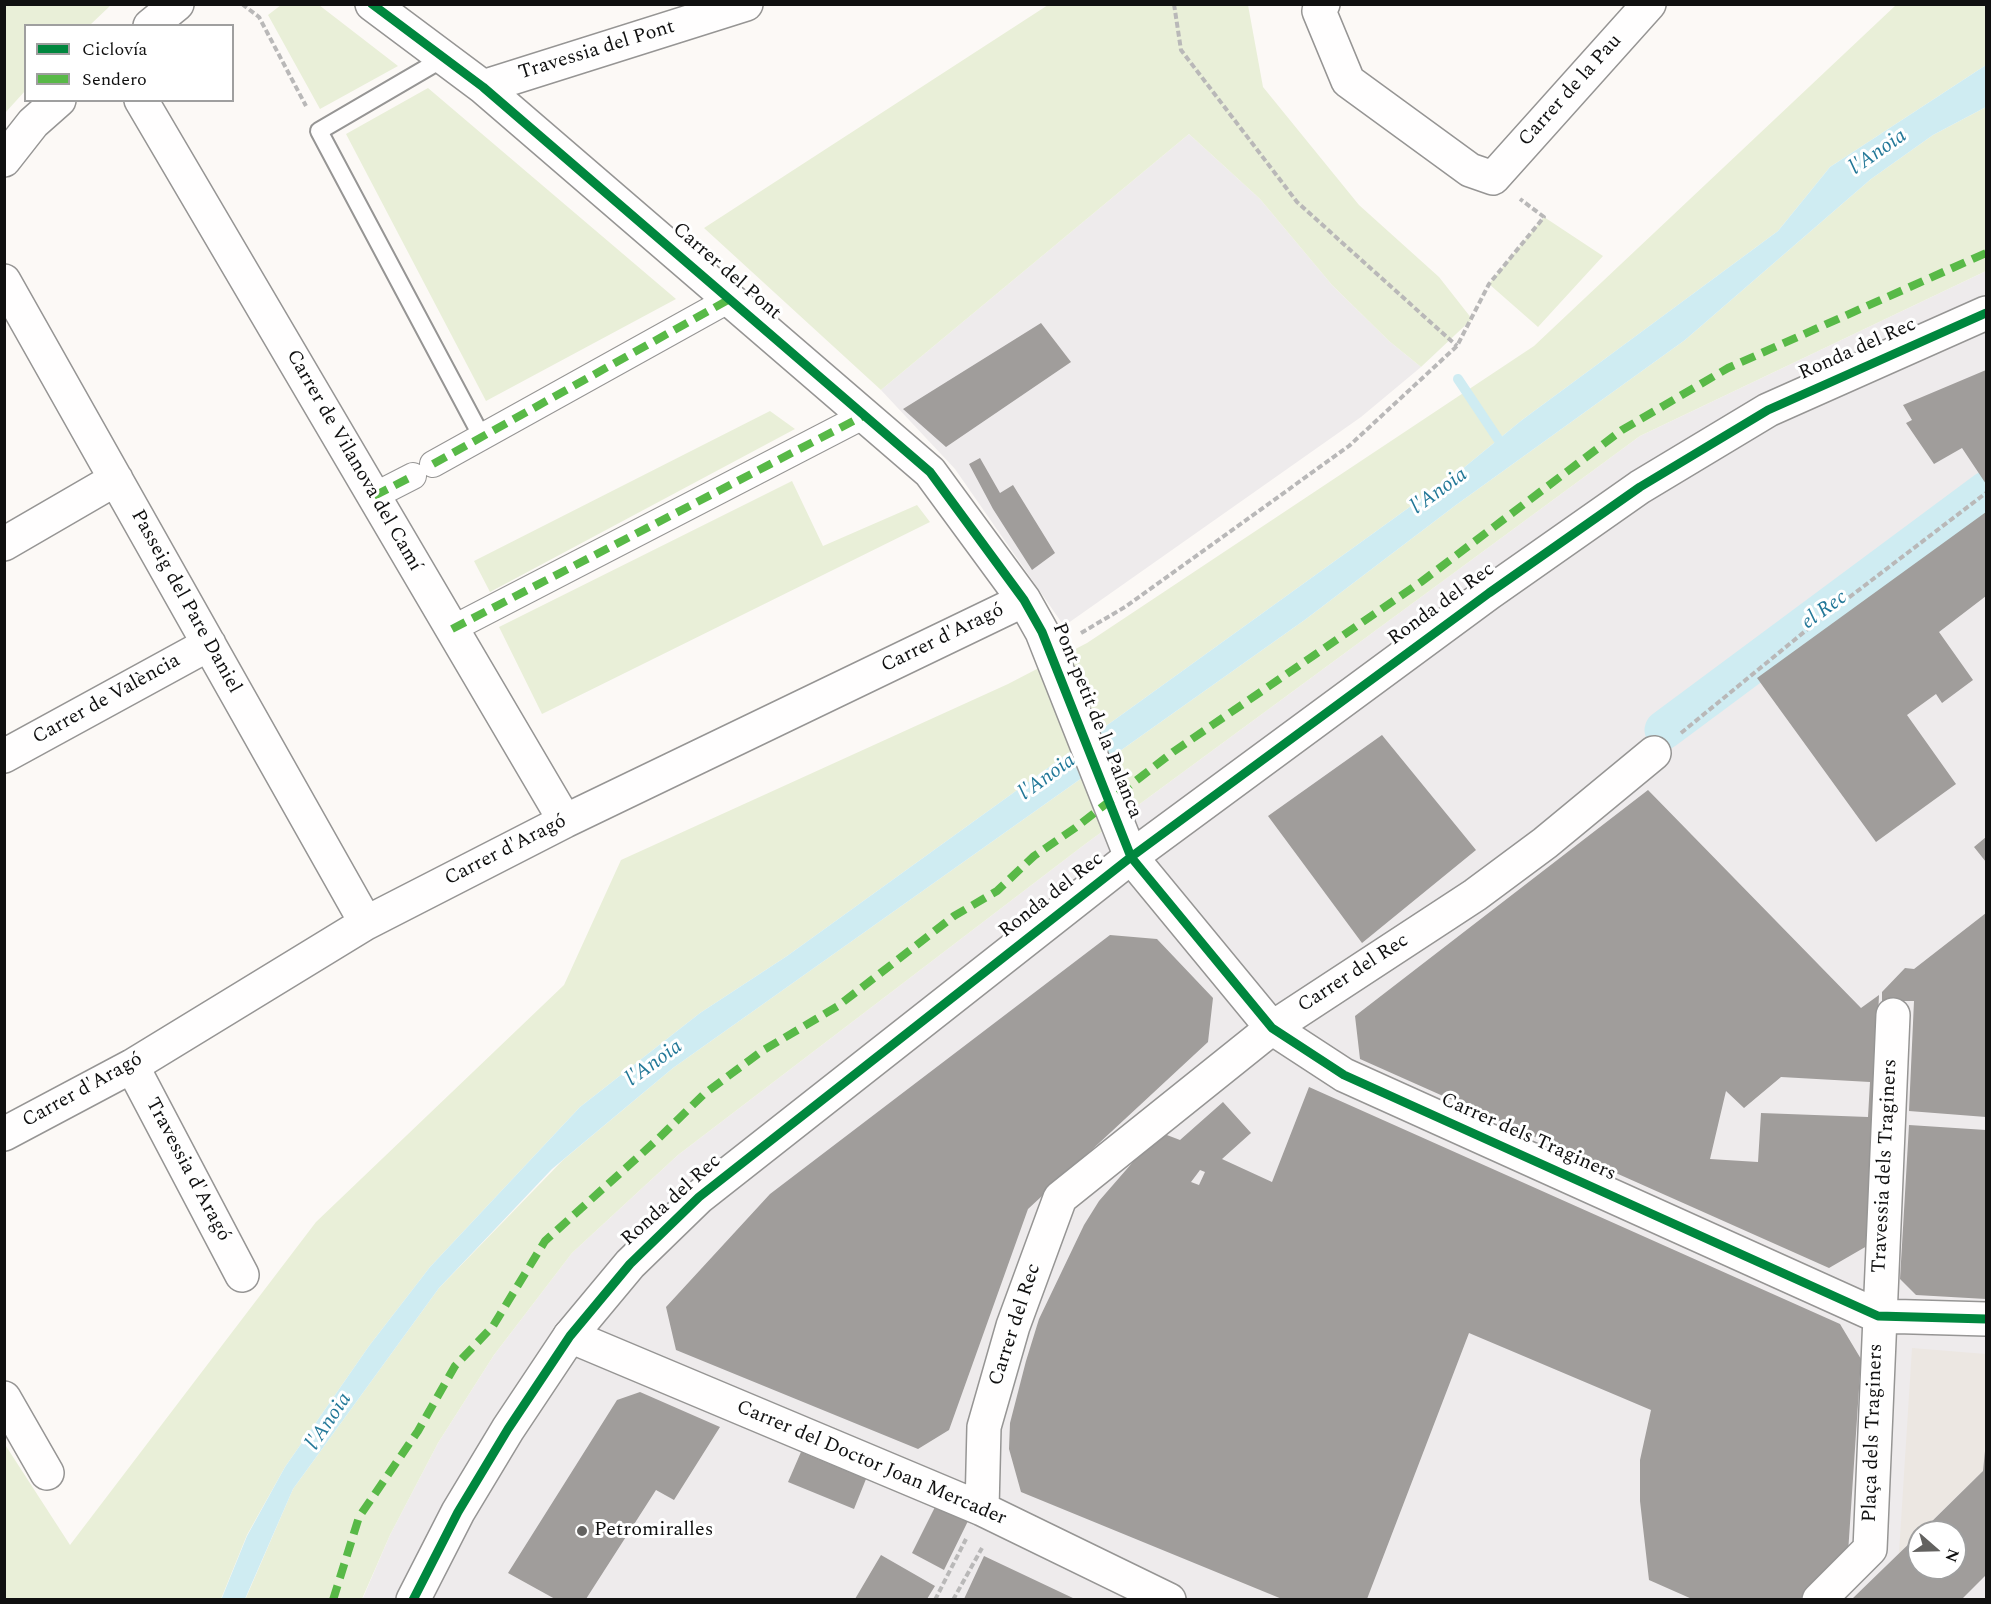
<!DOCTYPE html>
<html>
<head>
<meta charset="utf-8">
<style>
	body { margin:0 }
	#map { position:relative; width:1991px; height:1604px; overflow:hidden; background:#fcf9f6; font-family:Spectral,serif }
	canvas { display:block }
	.frame { position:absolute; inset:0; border:6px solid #101010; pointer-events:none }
	.legend { position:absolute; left:24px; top:24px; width:210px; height:78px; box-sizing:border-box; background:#fff; border:2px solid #9f9f9f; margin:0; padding:8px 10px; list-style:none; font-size:18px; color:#101010 }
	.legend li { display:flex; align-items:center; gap:12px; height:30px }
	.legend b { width:30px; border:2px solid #9f9f9f }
	.north { position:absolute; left:1907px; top:1520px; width:60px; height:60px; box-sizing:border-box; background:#fff; border:2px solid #9f9f9f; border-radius:50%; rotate:110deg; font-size:16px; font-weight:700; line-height:24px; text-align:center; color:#101010 }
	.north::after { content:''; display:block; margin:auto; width:21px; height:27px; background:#636260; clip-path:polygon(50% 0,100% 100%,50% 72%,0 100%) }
</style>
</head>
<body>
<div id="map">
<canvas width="1991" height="1604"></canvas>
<div class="frame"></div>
<ul class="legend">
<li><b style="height:8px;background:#00873e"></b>Ciclovía</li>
<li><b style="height:8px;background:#58b947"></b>Sendero</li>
</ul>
<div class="north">N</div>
</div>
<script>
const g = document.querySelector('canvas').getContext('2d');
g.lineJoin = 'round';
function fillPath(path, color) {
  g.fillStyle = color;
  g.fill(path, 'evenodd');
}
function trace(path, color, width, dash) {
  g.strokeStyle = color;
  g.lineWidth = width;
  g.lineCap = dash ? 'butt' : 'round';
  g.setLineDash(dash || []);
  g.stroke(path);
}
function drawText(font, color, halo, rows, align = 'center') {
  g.font = font + ' Spectral,serif';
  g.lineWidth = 6;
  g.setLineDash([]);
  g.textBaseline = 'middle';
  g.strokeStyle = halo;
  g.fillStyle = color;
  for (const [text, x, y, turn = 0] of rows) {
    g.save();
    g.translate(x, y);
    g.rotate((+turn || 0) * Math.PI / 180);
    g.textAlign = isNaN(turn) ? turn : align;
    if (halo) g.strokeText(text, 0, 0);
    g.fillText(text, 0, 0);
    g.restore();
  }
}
fillPath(new Path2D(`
	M1189,134L1260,199L1332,285L1389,341L1421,367L1361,417L1064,626L955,469L881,390Z
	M1986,271V1599L362,1600L390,1535L438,1443L494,1355L572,1253L678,1155L1084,845L1640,436ZM1919,1532H1955V1568H1919Z`), '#eeebec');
fillPath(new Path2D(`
	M5,4L111,5L90,25L26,26L25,91L5,113Z
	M281,5H319L398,66L320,109L268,15Z
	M1048,5H1248L1263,87L1359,205L1439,277L1472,319L1421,367L1389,341L1332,285L1260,199L1189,134L881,390L704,228Z
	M1896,5H1986V65L1830,167L1778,231L1522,420L1461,470L787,956L700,1013L580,1107L430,1267L369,1346L285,1467L247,1535L221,1599H5L4,1443L70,1545L316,1222L564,985L621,860L1008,684L1087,643L1534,346Z
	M428,88L676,299L486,401L346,134Z
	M1986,107V271L1640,436L1084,845L678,1155L572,1253L494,1355L438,1443L390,1535L362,1599L245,1600L293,1489L439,1288L563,1160L673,1068L1306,619L1456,505L1685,340L1871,179L1933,135Z
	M1544,217L1603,256L1538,327L1489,284Z
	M770,411L795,429L490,592L474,561Z
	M792,481L823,546L917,505L930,522L542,714L499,627Z`), '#e9efd8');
fillPath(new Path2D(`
	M1912,1348L1986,1354V1440L1983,1471L1899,1553Z`), '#ece7e2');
fillPath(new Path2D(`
	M1986,65V107L1933,135L1871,179L1685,340L1456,505L1306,619L673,1068L552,1169L439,1288L293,1489L245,1599L221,1600L247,1536L285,1467L369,1346L430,1267L580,1107L700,1013L787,956L1461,470L1522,420L1778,231L1830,167Z`), '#cfecf2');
trace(new Path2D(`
	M1458,379L1504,448`), '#cfecf2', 10);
trace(new Path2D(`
	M1664,730L1986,491`), '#cfecf2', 39);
fillPath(new Path2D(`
	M1041,323L1071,362L946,447L903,409Z
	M1986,370V484L1962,448L1934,464L1906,423L1912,420L1903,405Z
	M980,458L1000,493L1013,485L1055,553L1032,570L993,509L969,464Z
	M1986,512V596L1939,632L1973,680L1942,703L1936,694L1907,715L1956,784L1876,842L1757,678Z
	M1382,735L1476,850L1362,943L1268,816Z
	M1648,790L1861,1008L1879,995L1867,1246L1829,1268L1360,1059L1355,1016ZM1781,1077L1870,1082L1868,1117L1761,1113L1758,1162L1710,1159L1726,1091L1744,1108Z
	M1986,837V862L1974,847Z
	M1986,913V1117L1909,1111L1914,1001H1882V992L1905,968L1914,969Z
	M1110,935L1157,939L1213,998L1208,1042L1028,1209L949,1430L918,1449L676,1350L666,1307L770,1194Z
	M1309,1087L1840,1324L1861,1359L1848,1553L1800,1599H1692L1649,1580L1640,1501V1460L1651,1410L1469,1333L1367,1599H1282L1021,1492L1009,1449L1010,1423L1026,1361L1039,1319L1084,1225L1099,1201L1159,1132L1180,1140L1223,1102L1251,1133L1222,1159L1272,1182ZM1200,1170L1205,1172L1199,1185L1191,1182Z
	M1909,1125L1986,1130V1299L1916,1295L1900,1279Z
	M640,1392L720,1427L674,1500L656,1490L586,1599H555L508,1573L617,1400Z
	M1985,1451L1986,1575L1962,1599H1852L1919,1534V1568H1955V1532H1921L1983,1471Z
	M801,1452L866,1479L854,1509L788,1482Z
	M935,1507L968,1521L944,1570L912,1553Z
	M881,1555L935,1586L927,1599H855Z
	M984,1556L1075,1599H964Z`), '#a09d9b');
const service = new Path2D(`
	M444,58L319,131L482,437`);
const pedestrian = new Path2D(`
	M433,464L730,299
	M374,496L413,476
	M452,629L865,415`);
const minor = new Path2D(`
	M372,4L483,87L930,472L1024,600L1042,632L1131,857L1272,1028L1344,1075L1878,1316L1986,1319
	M1323,4L1319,11L1348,81L1470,170L1493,178L1649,4
	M150,26L177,4
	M483,87L746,4
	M141,100L565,821
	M4,160L33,123L59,100
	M4,281L366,923
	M4,544L116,479
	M4,756L209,644
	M132,1066L242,1275
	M4,1134L132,1066L366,923L565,821L1024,600
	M570,1336L982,1509L1169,1600
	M4,1398L47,1473
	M982,1509L984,1427L1013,1326L1060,1198L1272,1028L1475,895L1545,843L1654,753
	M1819,1600L1870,1549L1893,1015`);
const tertiary = new Path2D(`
	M413,1600L458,1512L508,1429L570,1336L630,1264L699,1197L1131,857L1489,593L1640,487L1768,410L1986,313`);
trace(service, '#969594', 20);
trace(pedestrian, '#969594', 28);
trace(minor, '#969594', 36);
trace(tertiary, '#969594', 36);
trace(new Path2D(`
	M242,4L259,17L306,106
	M1174,4L1181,50L1297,202L1457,346
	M1081,633L1125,607L1349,446L1457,346L1489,284L1544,217L1520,199
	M1681,733L1809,628L1986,493
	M935,1600L966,1539
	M953,1600L982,1548`), '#b9b8b8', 4, [6, 3]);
trace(service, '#fffefe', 16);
trace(pedestrian, '#fffefe', 26);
trace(minor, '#fffefe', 33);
trace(tertiary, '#fffefe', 33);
trace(new Path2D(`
	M433,464L730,299
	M374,496L413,476
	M452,629L865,415
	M333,1600L359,1517L418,1431L455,1366L493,1326L545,1241L658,1139L704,1094L762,1051L838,1006L954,916L997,891L1034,856L1075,828L1173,752L1421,582L1622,430L1728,368L1986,253`), '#58b947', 8, [15, 8]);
trace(new Path2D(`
	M372,4L483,87L930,472L1024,600L1042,632L1131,857L1272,1028L1344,1075L1878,1316L1986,1319
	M413,1600L458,1512L508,1429L570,1336L630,1264L699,1197L1131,857L1489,593L1640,487L1768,410L1986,313`), '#00873e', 9);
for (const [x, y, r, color] of [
	[582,1531,6,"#636260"]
]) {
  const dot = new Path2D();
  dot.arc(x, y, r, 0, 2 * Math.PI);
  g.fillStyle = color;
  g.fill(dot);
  trace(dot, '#fff', 2);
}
drawText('20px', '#101010', '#fff', [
	["Travessia del Pont",597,51,-17],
	["Carrer de la Pau",1571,91,-48],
	["Carrer del Pont",726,272,41],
	["Ronda del Rec",1858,350,-24],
	["Carrer de Vilanova del Camí",353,461,60],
	["Passeig del Pare Daniel",185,602,61],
	["Ronda del Rec",1442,605,-36],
	["Carrer d'Aragó",943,639,-26],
	["Carrer de València",107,700,-29],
	["Pont petit de la Palanca",1096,721,68],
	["Carrer d'Aragó",506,851,-27],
	["Ronda del Rec",1052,896,-38],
	["Carrer del Rec",1354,974,-33],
	["Carrer d'Aragó",83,1091,-29],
	["Carrer dels Traginers",1528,1138,24],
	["Travessia dels Traginers",1886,1166,-87],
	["Travessia d'Aragó",187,1170,62],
	["Ronda del Rec",672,1201,-42],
	["Carrer del Rec",1016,1325,-72],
	["Plaça dels Traginers",1874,1433,-88],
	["Carrer del Doctor Joan Mercader",871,1464,23]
]);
drawText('20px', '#101010', '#fff', [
	["Petromiralles",594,1531]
], 'left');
drawText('italic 21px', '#237898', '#fff', [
	["l'Anoia",1879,153,-35],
	["l'Anoia",1440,492,-36],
	["el Rec",1825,611,-36],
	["l'Anoia",1048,778,-36],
	["l'Anoia",655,1064,-36],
	["l'Anoia",330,1422,-56]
]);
</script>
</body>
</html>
